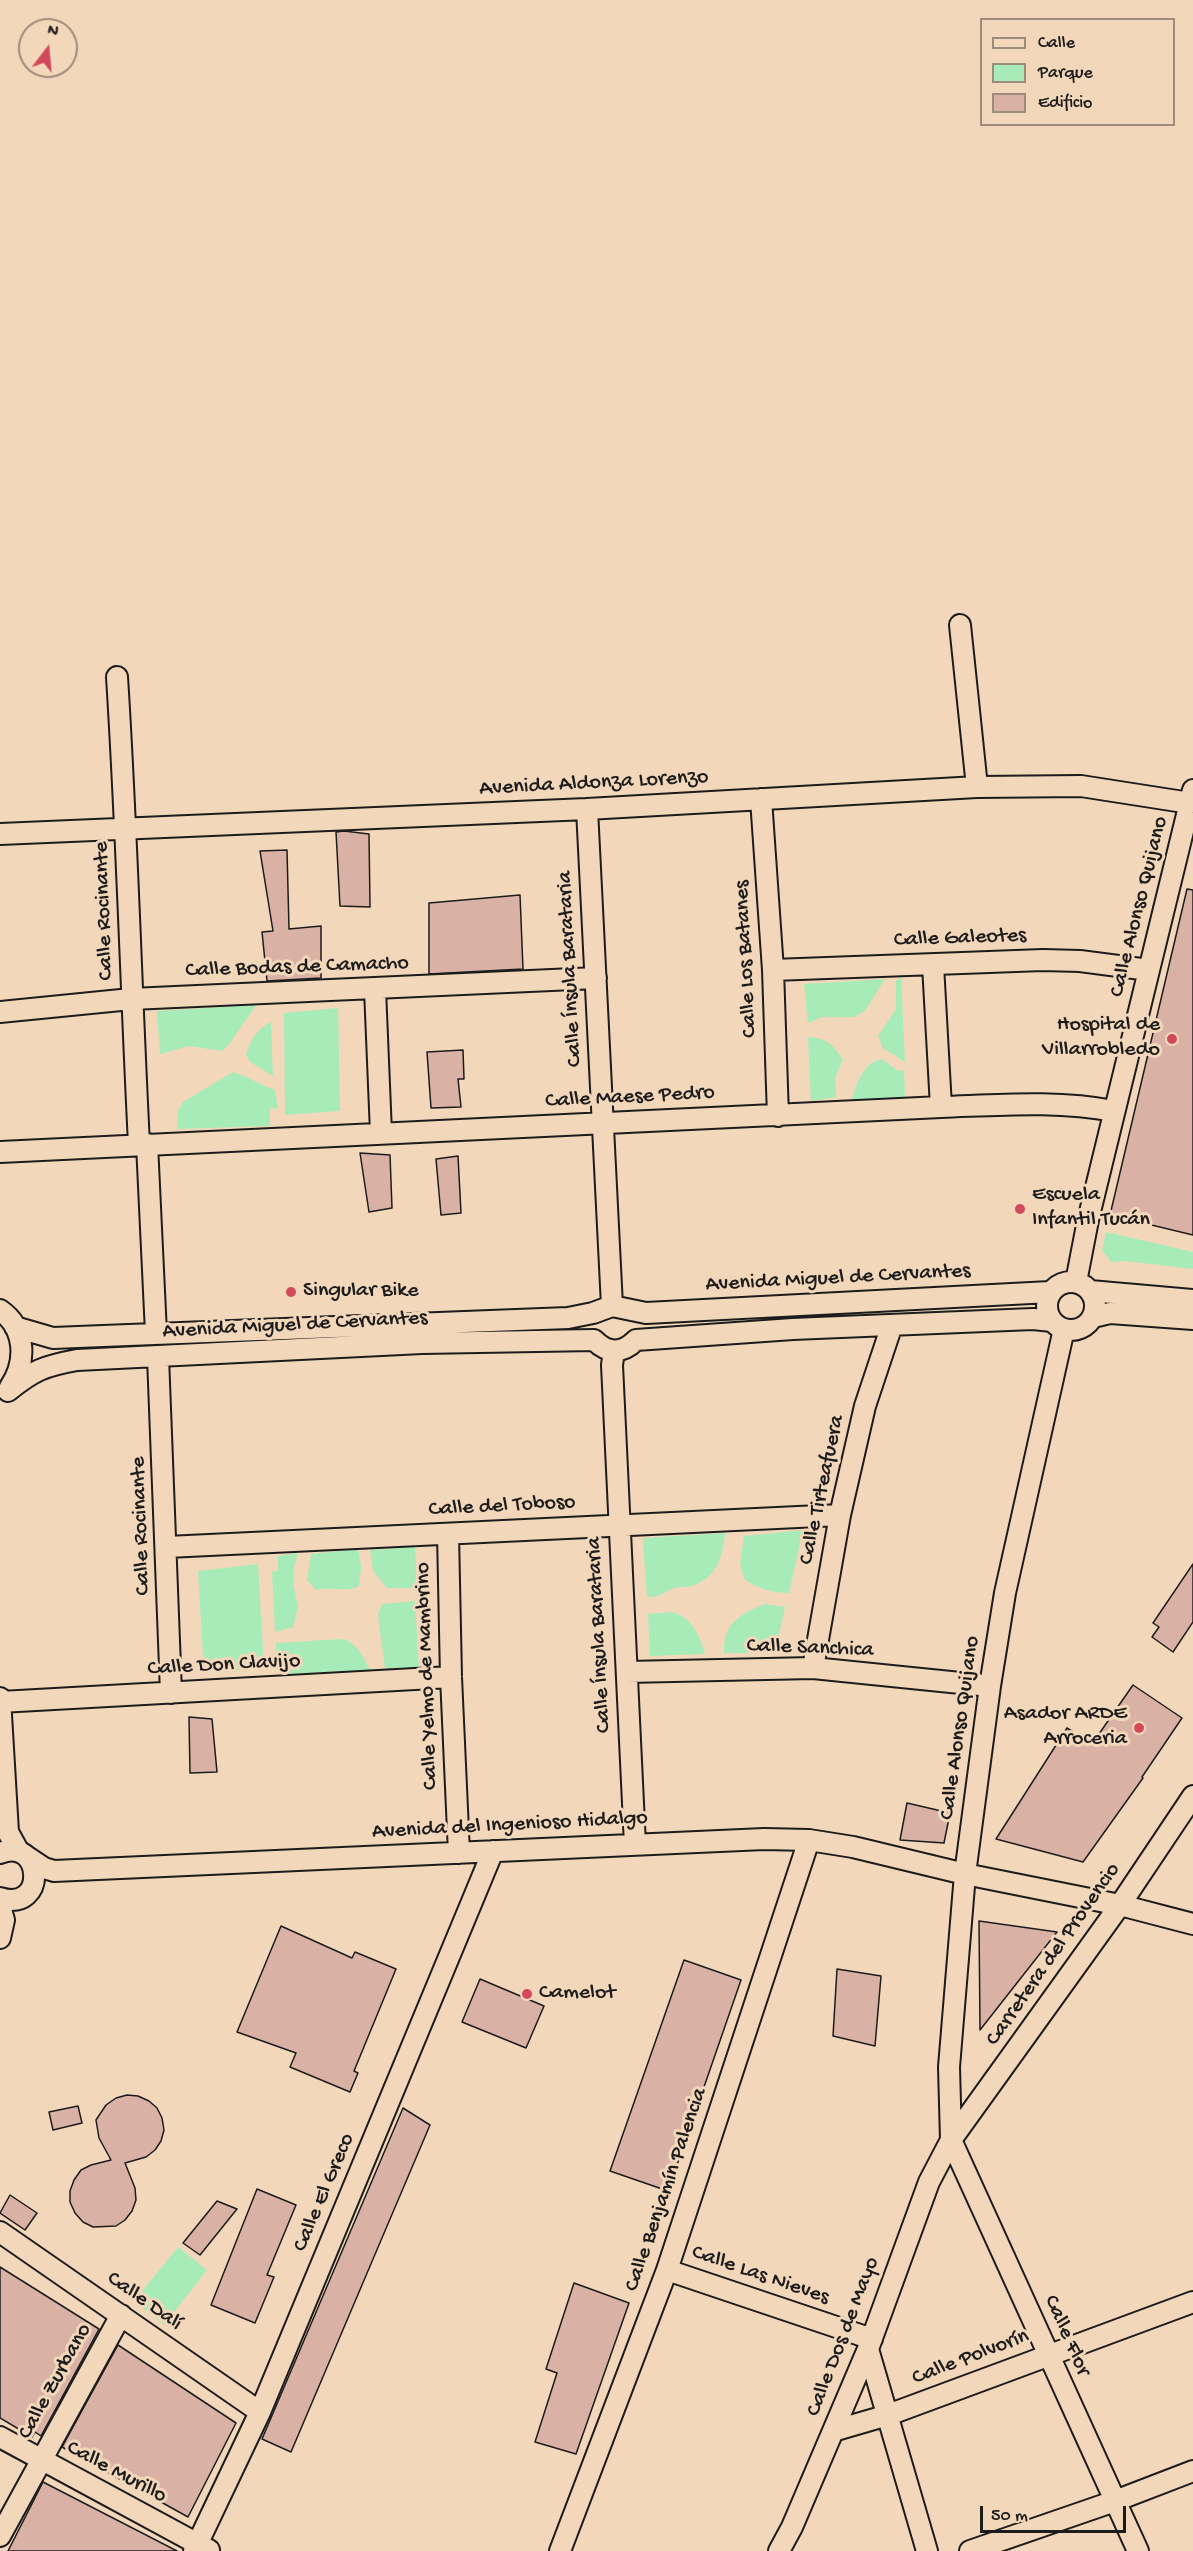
<!DOCTYPE html>
<html>
<head>
<meta charset="utf-8">
<style>
	body { margin:0 }
	#map { position:relative; width:1193px; height:2551px; overflow:hidden; background:#f3d7ba; font-family:"Gochi Hand",sans-serif }
	canvas { display:block }
	.legend { position:absolute; left:980px; top:18px; width:195px; height:108px; box-sizing:border-box; background:#f3d7ba; border:2px solid #9d8c7b; margin:0; padding:8px 10px; list-style:none; font-size:18px; color:#1c1c1c }
	.legend li { display:flex; align-items:center; gap:12px; height:30px }
	.legend b { width:30px; border:2px solid #9d8c7b }
	.north { position:absolute; left:18px; top:18px; width:60px; height:60px; box-sizing:border-box; background:#f3d7ba; border:2px solid #9d8c7b; border-radius:50%; rotate:16deg; font-size:16px; font-weight:700; line-height:24px; text-align:center; color:#1c1c1c }
	.north::after { content:''; display:block; margin:auto; width:21px; height:27px; background:#d1495b; clip-path:polygon(50% 0,100% 100%,50% 72%,0 100%) }
	.scale { position:absolute; left:980px; top:2506px; width:146px; height:27px; box-sizing:border-box; border:3px solid #1c1c1c; border-top:0; padding-left:8px; font-size:18px; line-height:21px; white-space:nowrap; color:#1c1c1c; -webkit-text-stroke:4px #f3d7ba; paint-order:stroke }
</style>
</head>
<body>
<div id="map">
<canvas width="1193" height="2551"></canvas>
<ul class="legend">
<li><b style="height:8px;background:#f3d7ba"></b>Calle</li>
<li><b style="height:16px;background:#a7ecb8"></b>Parque</li>
<li><b style="height:16px;background:#d9b2a5"></b>Edificio</li>
</ul>
<div class="north">N</div>
<div class="scale">50 m</div>
</div>
<script>
const g = document.querySelector('canvas').getContext('2d');
g.lineJoin = 'round';
function fillPath(path, color) {
  g.fillStyle = color;
  g.fill(path, 'evenodd');
}
function trace(path, color, width, dash) {
  g.strokeStyle = color;
  g.lineWidth = width;
  g.lineCap = dash ? 'butt' : 'round';
  g.setLineDash(dash || []);
  g.stroke(path);
}
function drawText(font, color, halo, rows, align = 'center') {
  g.font = font + ' "Gochi Hand",sans-serif';
  g.lineWidth = 6;
  g.setLineDash([]);
  g.textBaseline = 'middle';
  g.strokeStyle = halo;
  g.fillStyle = color;
  for (const [text, x, y, turn = 0] of rows) {
    g.save();
    g.translate(x, y);
    g.rotate((+turn || 0) * Math.PI / 180);
    g.textAlign = isNaN(turn) ? turn : align;
    if (halo) g.strokeText(text, 0, 0);
    g.fillText(text, 0, 0);
    g.restore();
  }
}
fillPath(new Path2D(`
	M901,977L905,1062L883,1048L878,1036L896,1009V981Z
	M885,979L865,1011L854,1017H822L808,1023L804,984Z
	M256,1005L230,1043L222,1051L189,1046L160,1054L157,1011Z
	M338,1008L340,1111L285,1115L284,1013Z
	M271,1022L273,1076L250,1062L246,1055C251,1039 256,1030 271,1022Z
	M808,1037C828,1039 832,1043 843,1060L835,1078L836,1097L811,1101Z
	M882,1059L898,1071L904,1070L905,1097L851,1100C858,1083 862,1063 882,1059Z
	M233,1072C248,1076 260,1085 275,1090L278,1108L270,1109V1126L177,1129L178,1111L183,1102Z
	M1106,1232L1193,1252V1269L1125,1261L1111,1262L1102,1250Z
	M803,1530L789,1593C771,1593 759,1589 744,1579L740,1563L744,1536Z
	M725,1533C723,1557 717,1577 692,1586C686,1588 679,1586 674,1588C663,1592 659,1598 647,1597L643,1538Z
	M415,1547L417,1588H387L373,1571L370,1550Z
	M358,1549L361,1567L359,1586C347,1593 330,1586 316,1590L307,1580L311,1554Z
	M298,1553L294,1567L293,1584L298,1606L293,1627L275,1632L272,1572L278,1571V1556Z
	M258,1564L264,1668L204,1673L198,1571Z
	M415,1601L419,1667L385,1669L378,1615L382,1604Z
	M765,1604L785,1607L775,1653H724C723,1623 740,1614 765,1604Z
	M672,1612C693,1618 699,1635 705,1654L650,1656L648,1614Z
	M343,1639C358,1644 363,1657 370,1670L286,1674L284,1657H275L276,1643Z
	M178,2247L207,2270L164,2325L134,2301Z`), '#a7ecb8');
const building = new Path2D(`
	M344,831L369,834L370,907L340,906L336,832Z
	M287,850L289,929L321,926V978L267,981L262,932L273,931L260,851Z
	M1187,889L1193,890V1235L1110,1215Z
	M520,895L523,969L429,974V903Z
	M463,1050L464,1079H458L461,1107L431,1108L427,1052Z
	M360,1153L390,1155L392,1208L369,1212Z
	M458,1156L461,1213L441,1215L436,1159Z
	M1193,1564V1622L1173,1652L1152,1637L1159,1627L1153,1623Z
	M1133,1685L1182,1718L1142,1777L1143,1778L1083,1862L996,1839L1067,1728L1092,1744Z
	M189,1717L212,1719L217,1772L190,1773Z
	M907,1803L950,1813L944,1843L900,1840Z
	M979,1921L1057,1932L980,2030Z
	M281,1926L352,1958L355,1952L396,1969L354,2071L358,2073L350,2092L290,2067L296,2053L237,2032Z
	M684,1960L741,1980L668,2191L610,2171Z
	M837,1969L881,1976L875,2046L833,2036Z
	M480,1979L544,2006L526,2048L462,2022Z
	M127,2095L138,2096L149,2101L157,2108L162,2118L164,2130L161,2141L155,2150L146,2157L125,2163L135,2188L136,2200L132,2211L125,2220L116,2226L93,2227L83,2222L75,2213L70,2202V2191L74,2180L81,2170L91,2165L111,2160L99,2138L96,2120L106,2105L116,2098Z
	M78,2106L82,2123L53,2130L49,2112Z
	M403,2108L430,2125L291,2452L262,2439Z
	M257,2189L296,2205L267,2275L274,2277L255,2323L211,2305Z
	M10,2195L37,2213L25,2230L0,2213Z
	M217,2201L237,2209L200,2255L183,2243Z
	M0,2267L99,2329L41,2436L35,2432L32,2437L0,2418Z
	M574,2283L629,2303L576,2454L535,2442L557,2373L546,2369Z
	M118,2345L236,2423L188,2517L62,2447Z
	M43,2482L177,2551H8Z`);
fillPath(building, '#d9b2a5');
trace(building, '#1c1c1c', 1.5);
const minor = new Path2D(`
	M960,625L977,787
	M117,677C127,832 131,988 139,1144
	M761,799L773,970L778,1116
	M587,809L612,1306
	M0,834L587,809L977,787L1081,786L1190,803
	M933,965L941,1107
	M773,970L1043,960L1080,961L1149,970
	M375,989L381,1133
	M0,1012L131,999L596,978
	M147,1144L156,1333
	M0,1152L941,1107C1000,1105 1057,1100 1114,1111
	M1047 1306a24 24 0 1 1 48 0a24 24 0 1 1-48 0Z
	M1076,1282L1088,1220L1193,790
	M1090,1291L1193,1300
	M0,1310C26,1328 27,1362 10,1387
	M1093,1317L1110,1313L1193,1319
	M15,1327L53,1338L103,1336L568,1318L593,1313L612,1306L646,1313L1050,1292
	M1064,1329L1005,1593L990,1686L965,1874L949,2067L951,2140L1138,2551
	M614,1351L612,1365L635,1845
	M158,1357L171,1693
	M8,1391C34,1370 44,1366 77,1360L422,1343L594,1340C608,1354 622,1354 636,1340L793,1329L1033,1319L1052,1321
	M448,1534L451,1677L459,1853
	M167,1547L840,1515
	M813,1668L840,1515L865,1406L892,1325
	M627,1672L813,1668L990,1686
	M0,1698L8,1832L19,1852
	M0,1702L451,1677
	M0,1853C43,1836 48,1913 0,1898
	M26,1856L44,1868L54,1871L764,1839L809,1840L853,1847L965,1874L1120,1905L1193,1924
	M0,1906L4,1920L0,1938
	M0,2232L260,2412
	M667,2270L872,2339
	M868,2349L927,2551
	M833,2431L888,2415L1193,2302
	M0,2437L209,2550
	M0,2536L121,2315
	M194,2551L260,2412L493,1851
	M560,2551L667,2270L809,1840
	M779,2551L792,2527L868,2349L929,2182L951,2140L1120,1905L1193,1796
	M970,2551L1115,2501L1193,2471`);
trace(minor, '#1c1c1c', 24);
trace(minor, '#f3d7ba', 20);
for (const [x, y, r, color] of [
	[1172,1039,6,"#d1495b"],
	[1020,1209,6,"#d1495b"],
	[291,1292,6,"#d1495b"],
	[1139,1728,6,"#d1495b"],
	[527,1994,6,"#d1495b"]
]) {
  const dot = new Path2D();
  dot.arc(x, y, r, 0, 2 * Math.PI);
  g.fillStyle = color;
  g.fill(dot);
  trace(dot, '#f3d7ba', 2);
}
drawText('22px', '#1c1c1c', '#f3d7ba', [
	["Avenida Aldonza Lorenzo",594,784,-3],
	["Calle Alonso Quijano",1140,907,-76],
	["Calle Rocinante",105,911,-92],
	["Calle Galeotes",960,939,-2],
	["Calle Los Batanes",747,959,-93],
	["Calle Bodas de Camacho",297,968,-2],
	["Calle Ínsula Barataria",571,969,-93],
	["Calle Maese Pedro",630,1098,-3],
	["Avenida Miguel de Cervantes",838,1279,-3],
	["Avenida Miguel de Cervantes",295,1326,-3],
	["Calle Tirteafuera",823,1490,-78],
	["Calle del Toboso",502,1507,-3],
	["Calle Rocinante",142,1526,-92],
	["Calle Ínsula Barataria",600,1635,-93],
	["Calle Sanchica",810,1649,2],
	["Calle Don Clavijo",224,1666,-3],
	["Calle Yelmo de Mambrino",428,1676,-92],
	["Calle Alonso Quijano",961,1728,-82],
	["Avenida del Ingenioso Hidalgo",510,1826,-3],
	["Carretera del Provencio",1054,1955,-55],
	["Calle Benjamín Palencia",667,2190,-71],
	["Calle El Greco",325,2193,-67],
	["Calle Las Nieves",760,2276,19],
	["Calle Dalí",144,2302,35],
	["Calle Flor",1066,2336,66],
	["Calle Dos de Mayo",844,2337,-69],
	["Calle Polvorín",971,2358,-21],
	["Calle Zurbano",56,2382,-61],
	["Calle Murillo",116,2473,28]
]);
drawText('22px', '#1c1c1c', '#f3d7ba', [
	["Hospital de",1160,1026,"right"],
	["Villarrobledo",1160,1051,"right"],
	["Escuela",1032,1196],
	["Infantil Tucán",1032,1221],
	["Singular Bike",303,1292],
	["Asador ARDE",1127,1715,"right"],
	["Arroceria",1127,1740,"right"],
	["Camelot",539,1994]
], 'left');
</script>
</body>
</html>
